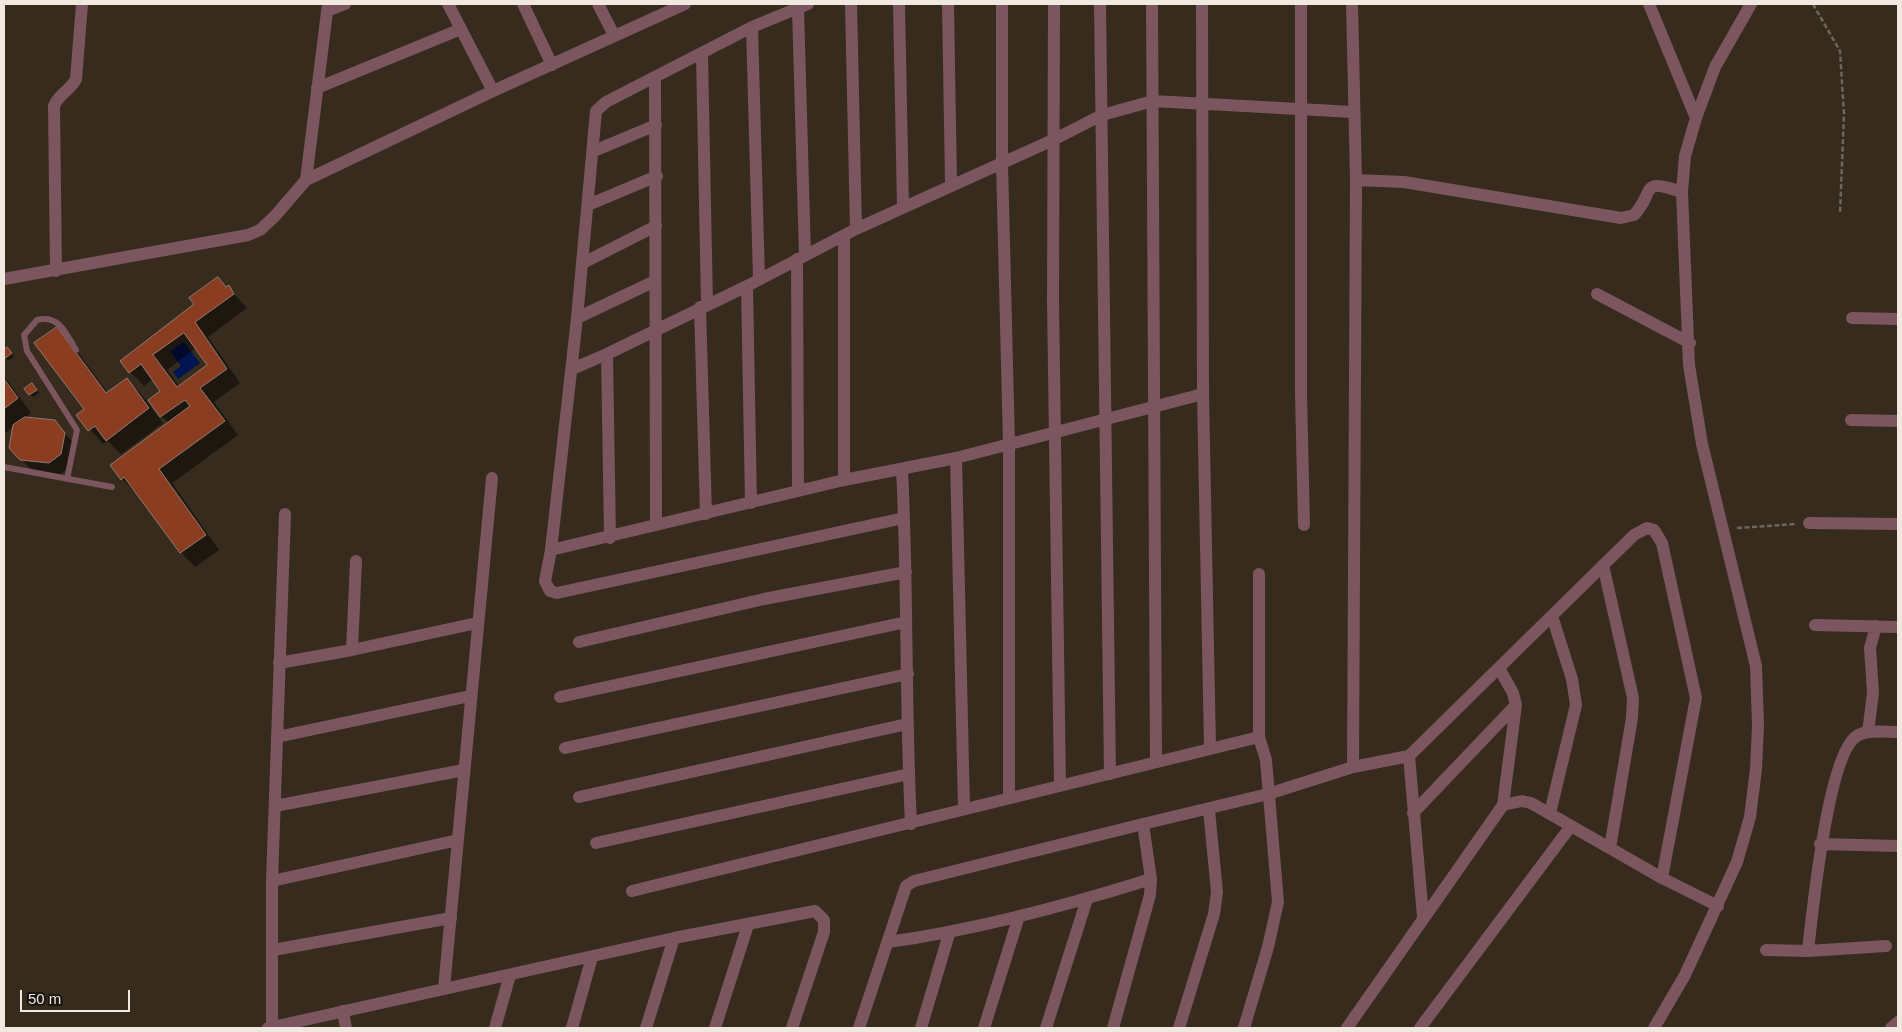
<!DOCTYPE html>
<html>
<head>
<meta charset="utf-8">
<style>
	body { margin:0 }
	#map { position:relative; width:1902px; height:1032px; overflow:hidden; background:#372b1d; font-family:Arial,sans-serif }
	canvas { display:block }
	.frame { position:absolute; inset:0; border:5px solid #f1e9e0; pointer-events:none }
	.scale { position:absolute; left:20px; top:990px; width:110px; height:22px; box-sizing:border-box; border:2px solid #f1e9e0; border-top:0; padding-left:6px; font-size:15px; line-height:18px; white-space:nowrap; color:#f1e9e0; -webkit-text-stroke:4px #1a140e; paint-order:stroke }
</style>
</head>
<body>
<div id="map">
<canvas width="1902" height="1032"></canvas>
<div class="frame"></div>
<div class="scale">50 m</div>
</div>
<script>
const g = document.querySelector('canvas').getContext('2d');
g.lineJoin = 'round';
function fillPath(path, color) {
  g.fillStyle = color;
  g.fill(path, 'evenodd');
}
function trace(path, color, width, dash) {
  g.strokeStyle = color;
  g.lineWidth = width;
  g.lineCap = dash ? 'butt' : 'round';
  g.setLineDash(dash || []);
  g.stroke(path);
}
fillPath(new Path2D(`
	M184,342L200,363L178,379L173,372L181,366L170,351Z`), '#001653');
fillPath(new Path2D(`
	M218,278L247,308L208,337L240,383L214,402L238,435L172,483L219,550L195,567L181,552L136,493L122,479L169,423L161,416L162,391L153,379L144,386L130,372ZM196,348L208,365L179,386L167,370Z
	M56,329L71,343L108,393L127,380L141,394L163,423L121,454L108,441L103,444L78,416L86,410Z
	M7,349L14,357L8,361L4,356V351Z
	M4,376L31,413L25,418L54,421L75,445L72,465L60,474L32,470L21,459L14,426L4,434Z
	M35,388L39,393L33,397L30,394Z`), '#0007');
const building = new Path2D(`
	M218,277L226,287L229,285L234,294L195,322L227,369L200,388L225,421L159,469L206,535L180,553L124,477L121,480L110,465L190,406L185,400L160,417L148,400L160,391L141,364L129,373L120,361L194,304L189,298ZM184,333L207,365L177,387L153,355Z
	M57,327L106,393L127,378L149,408L106,441L95,426L88,431L76,415L84,409L34,343Z
	M7,347L12,353L4,359V350Z
	M4,379L18,398L4,409Z
	M32,383L37,390L29,395L24,389Z
	M25,417L55,420L65,433L61,454L49,463L20,460L9,448L13,425Z`);
fillPath(building, '#8b3d21');
trace(building, '#917b73', 1);
trace(new Path2D(`
	M1813,4L1840,51L1844,114L1840,214
	M1737,528L1796,524`), '#706659', 2.5, [5, 2.5]);
trace(new Path2D(`
	M4,467L112,487
	M67,479L77,430L27,351L24,335L37,320C59,314 66,334 76,350`), '#7b565e', 6);
trace(new Path2D(`
	M448,4L493,91
	M523,4L552,65
	M598,4L614,35
	M808,4L752,27L606,102L596,111L577,318L551,550L545,581L550,591L557,593L904,518
	M851,4L856,229
	M899,4L903,207
	M948,4L951,184
	M1002,4V163L1009,444V797
	M1054,4L1053,301L1060,785
	M1100,4L1110,774
	M1152,4L1156,762
	M1202,4L1203,394L1210,747
	M1301,4V394L1304,525
	M1352,4L1356,180L1353,767
	M1649,4L1696,118
	M798,8L805,256
	M327,11L345,4
	M752,27L759,279
	M702,54L707,304
	M655,78L656,525
	M317,88L461,29
	M594,151L656,125
	M306,180L328,4
	M1356,180L1404,182L1621,218L1634,215C1656,192 1638,177 1682,192
	M588,205L657,176
	M844,237V480
	M797,259L798,491
	M583,263L656,226
	M56,271L54,106C58,94 71,90 76,79L82,4
	M4,279L248,235L260,230L275,216L306,180L493,91L685,4
	M747,286L751,503
	M1597,294L1690,343
	M700,307L706,514
	M577,318L655,281
	M1852,318L1898,319
	M607,354L610,538
	M572,369L607,354L747,286L856,229L1053,140L1102,115L1153,101L1353,112
	M1851,420L1898,421
	M956,458L964,809
	M902,469C908,587 905,706 911,824
	M1809,523L1898,524
	M551,550L844,480L956,458L1203,394
	M1603,565L1633,698L1632,718L1610,848
	M1815,625L1898,627
	M579,642L764,599L906,572
	M352,650L356,561
	M279,663L352,650L477,623
	M560,697L906,622
	M1868,732L1873,693L1870,648L1876,626
	M277,737L470,696
	M1259,737V574
	M565,748L908,674
	M1409,756L1423,917
	M579,797L907,724
	M1503,805L1522,801L1531,803L1662,878L1718,906
	M275,806L464,770
	M1413,813L1516,705
	M1550,813L1576,705L1572,679L1552,616
	M596,843L909,774
	M1820,844L1898,846
	M272,881L458,840
	M632,891L1259,737L1266,760L1278,902L1268,947L1244,1028
	M888,942C977,930 1065,906 1151,879
	M273,950L451,918
	M1766,950L1808,951L1886,946
	M1808,951C1812,915 1828,753 1857,736C1867,729 1886,732 1898,732
	M444,988L492,478
	M343,1011L346,1028
	M268,1028L674,938L815,911L824,920V932L792,1028
	M272,1028V881L285,514
	M495,1028L510,975
	M572,1028L592,957
	M646,1028L674,938
	M715,1028L748,925
	M859,1028L906,886L914,881L1143,824
	M921,1028L949,934
	M984,1028L1019,916
	M1046,1028L1087,899
	M1113,1028L1150,895L1151,879L1143,824L1268,794L1353,767L1409,756L1634,535L1647,528L1654,530L1662,543L1696,698L1662,878
	M1179,1028L1214,914L1217,892L1209,810
	M1347,1028L1503,805L1516,705L1513,693L1499,668
	M1420,1028L1571,826
	M1654,1028L1685,975L1737,862L1750,817L1756,769L1758,726L1756,666L1702,444L1689,365L1682,192L1685,156L1696,118L1715,67L1751,4
	M1891,1028L1898,1022`), '#7b565e', 12);
</script>
</body>
</html>
